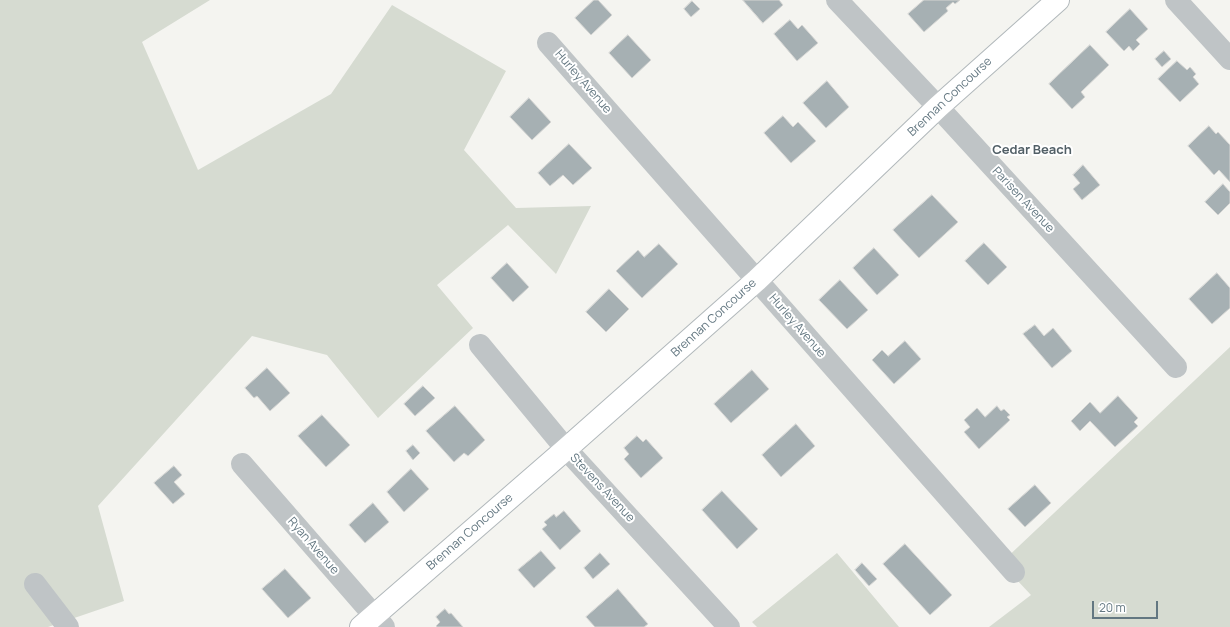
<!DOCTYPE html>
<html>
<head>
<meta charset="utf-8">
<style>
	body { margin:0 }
	#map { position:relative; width:1230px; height:627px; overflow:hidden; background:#f4f4f0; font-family:Manrope,sans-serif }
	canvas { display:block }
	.scale { position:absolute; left:1092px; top:601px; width:66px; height:18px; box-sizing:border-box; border:2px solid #637781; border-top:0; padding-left:5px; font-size:12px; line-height:14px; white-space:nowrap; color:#637781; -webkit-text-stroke:3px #fff; paint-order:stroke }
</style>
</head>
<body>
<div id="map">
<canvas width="1230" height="627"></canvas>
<div class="scale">20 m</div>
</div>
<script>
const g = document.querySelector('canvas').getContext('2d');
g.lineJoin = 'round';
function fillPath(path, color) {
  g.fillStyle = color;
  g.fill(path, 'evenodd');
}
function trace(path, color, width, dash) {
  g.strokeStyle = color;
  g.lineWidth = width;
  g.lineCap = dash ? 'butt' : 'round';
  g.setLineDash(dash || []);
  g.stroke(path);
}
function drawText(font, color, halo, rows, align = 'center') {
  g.font = font + ' Manrope,sans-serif';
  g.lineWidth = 4;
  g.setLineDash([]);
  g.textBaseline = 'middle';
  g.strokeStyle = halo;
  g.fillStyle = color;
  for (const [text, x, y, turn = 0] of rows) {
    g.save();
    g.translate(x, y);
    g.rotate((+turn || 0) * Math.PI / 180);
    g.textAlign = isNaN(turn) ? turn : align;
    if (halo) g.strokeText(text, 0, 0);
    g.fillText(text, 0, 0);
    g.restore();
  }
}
fillPath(new Path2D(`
	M0,0H210L142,42L198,170L331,94L392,5L506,71L464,150L516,208L591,206L556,274L508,225L437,285L473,328L378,418L327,355L252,336L98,506L124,601L48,627H0Z
	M1230,347V627H989L1031,595L1001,563Z
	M837,553L899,627H757L752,622Z`), '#d6dbd1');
const building = new Path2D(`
	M594,0H598L612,15L591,35L575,18Z
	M743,0H779L783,5L763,23Z
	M924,0H960L955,4L953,2L946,8L948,11L924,32L908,14Z
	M692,1L700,9L691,17L684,9Z
	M1130,9L1148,29L1136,40L1140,44L1133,51L1129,46L1124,51L1106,32Z
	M790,20L798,29L802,25L818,43L797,61L774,34Z
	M628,35L651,60L632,78L609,53Z
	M1090,45L1109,65L1081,92L1085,97L1072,109L1049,84Z
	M1164,51L1171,59L1162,67L1155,59Z
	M1177,61L1187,70L1190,67L1196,74L1193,77L1199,84L1180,102L1158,79Z
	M827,81L849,107L826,128L803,103Z
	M529,98L551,122L532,140L510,117Z
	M783,116L793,127L798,122L816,141L791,163L764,133Z
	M1209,126L1216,134L1218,132L1230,145V182L1219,170L1214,175L1188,146Z
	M569,144L592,168L573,185L563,175L550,186L538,173Z
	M1083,165L1100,185L1082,200L1073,189L1080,183L1073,175Z
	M1223,184L1230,192V203L1218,215L1205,202Z
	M932,195L958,222L919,258L893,230Z
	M984,243L1007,267L988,285L965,261Z
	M659,244L678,264L642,298L616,271L638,250L644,257Z
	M874,248L899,275L877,295L853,268Z
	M507,263L529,287L513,302L491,278Z
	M1217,273L1230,288V308L1212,324L1189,299Z
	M840,280L868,310L847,329L819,300Z
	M609,289L629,309L606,332L586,312Z
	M1035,325L1044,336L1053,328L1072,351L1052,368L1023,334Z
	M905,341L921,359L894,384L872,360L882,350L888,356Z
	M267,368L290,393L270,411L257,396L254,398L245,388Z
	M752,370L769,389L731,423L714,404Z
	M423,386L435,398L415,416L404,404Z
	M1118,396L1138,418L1134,422L1138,426L1115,447L1090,421L1080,431L1071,421L1090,402L1100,413Z
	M455,406L485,440L468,456L464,453L454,462L426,431Z
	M997,406L1001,411L1004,409L1010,415L1007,417L1010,420L979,449L964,432L970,427L964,420L977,408L985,417Z
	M322,415L350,445L326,467L298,436Z
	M796,424L815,446L781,477L762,455Z
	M637,436L643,442L646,439L663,458L641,478L624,459L629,454L624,448Z
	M413,445L420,453L413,460L406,451Z
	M174,466L182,475L174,482L185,494L173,504L154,483Z
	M411,469L429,489L404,512L387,492Z
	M1035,485L1051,503L1025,527L1008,509Z
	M722,491L758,529L737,549L702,510Z
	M373,503L389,522L365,543L349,525Z
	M564,511L581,531L560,550L542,529L547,525L544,522L554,514L556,517Z
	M905,544L952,595L930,615L883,564Z
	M541,551L556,568L534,588L518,570Z
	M600,553L610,564L593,579L584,568Z
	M862,563L877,579L869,586L855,570Z
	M285,569L311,598L288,618L262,589Z
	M618,589L648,624L644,627H595L586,617Z
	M445,609L449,614L451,613L463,627H437L436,626L440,622L436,617Z`);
fillPath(building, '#a6b0b3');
trace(building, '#d5d5d3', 1);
const secondary = new Path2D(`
	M361,627L566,449L757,280L938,107L1058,0`);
trace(secondary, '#b1b8bb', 24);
trace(new Path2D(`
	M837,0L938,107L1176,367
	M1176,0L1230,59
	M548,43L1014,572
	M480,345L566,449L729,627
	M242,464L384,627
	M35,584L68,627`), '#bfc4c6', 22);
trace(secondary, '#fff', 22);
drawText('12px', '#637781', '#fff', [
	["Hurley Avenue",583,82,49],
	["Brennan Concourse",950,97,-43],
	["Parisen Avenue",1023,200,47],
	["Brennan Concourse",714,318,-42],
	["Hurley Avenue",797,326,49],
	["Stevens Avenue",602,488,47],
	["Brennan Concourse",470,532,-41],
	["Ryan Avenue",313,546,49]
]);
drawText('bold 13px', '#515f66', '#fff', [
	["Cedar Beach",1032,150]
]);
</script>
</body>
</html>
